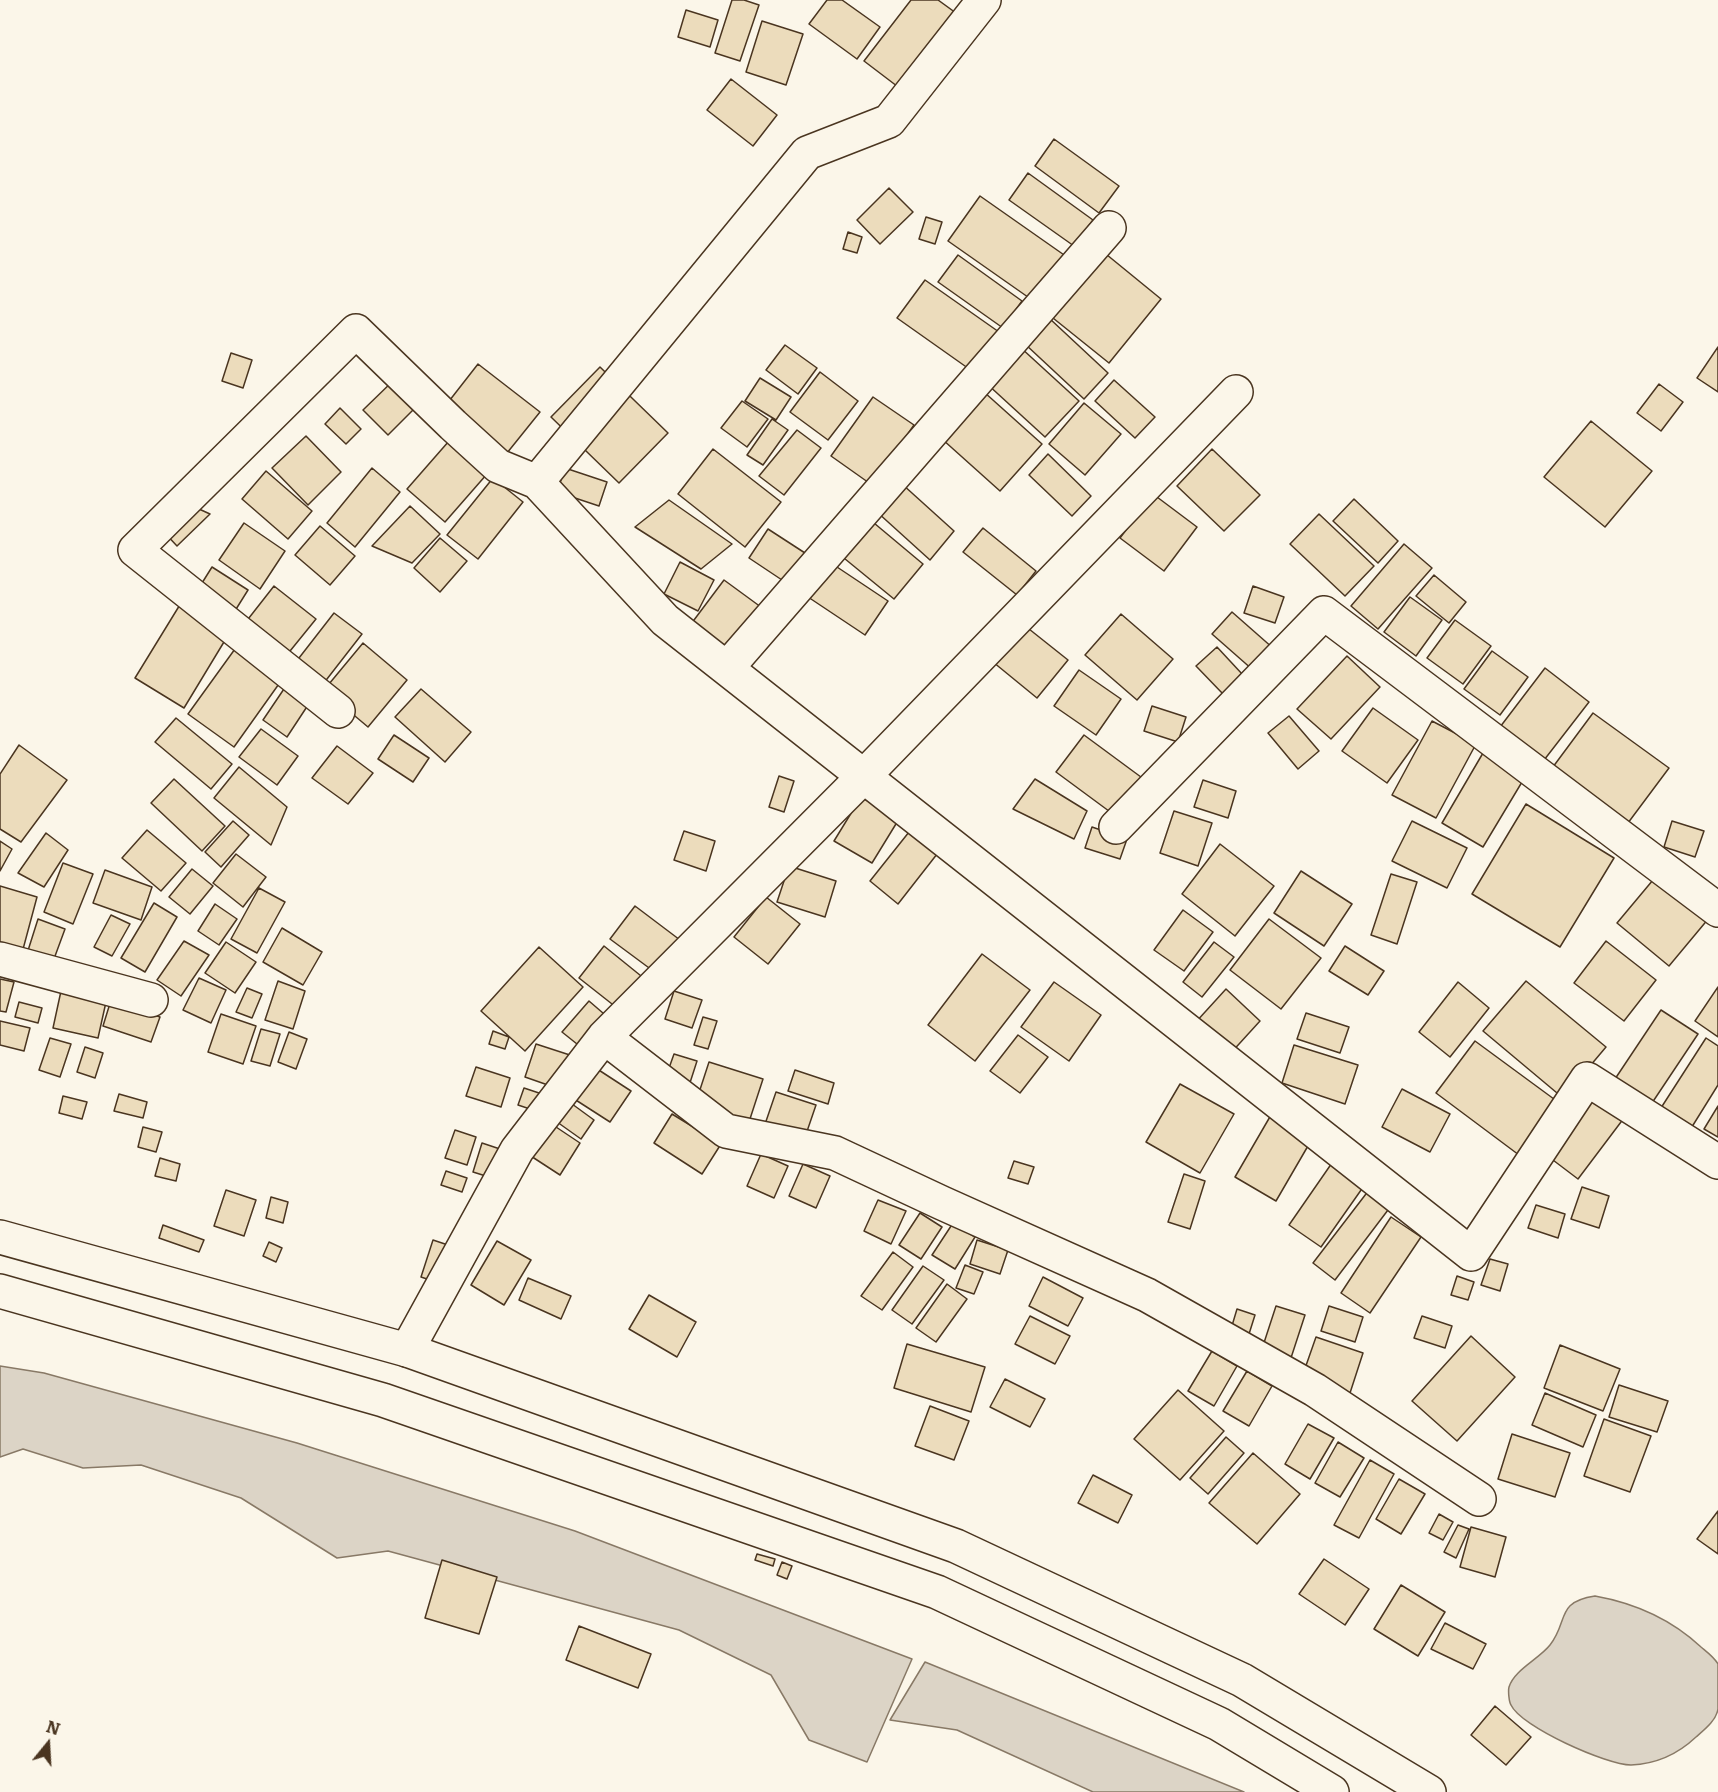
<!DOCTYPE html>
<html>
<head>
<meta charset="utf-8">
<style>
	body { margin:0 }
	#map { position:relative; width:1718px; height:1792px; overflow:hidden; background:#fbf6e9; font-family:Literata,serif }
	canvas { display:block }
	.north { position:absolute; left:18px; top:1714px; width:60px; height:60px; -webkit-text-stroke:4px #fbf6e9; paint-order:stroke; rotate:18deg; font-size:16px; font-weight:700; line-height:24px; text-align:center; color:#4a3520 }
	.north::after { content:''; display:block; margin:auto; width:21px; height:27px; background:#4a3520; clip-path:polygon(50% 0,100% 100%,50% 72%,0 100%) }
</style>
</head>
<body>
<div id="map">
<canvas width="1718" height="1792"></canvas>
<div class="north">N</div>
</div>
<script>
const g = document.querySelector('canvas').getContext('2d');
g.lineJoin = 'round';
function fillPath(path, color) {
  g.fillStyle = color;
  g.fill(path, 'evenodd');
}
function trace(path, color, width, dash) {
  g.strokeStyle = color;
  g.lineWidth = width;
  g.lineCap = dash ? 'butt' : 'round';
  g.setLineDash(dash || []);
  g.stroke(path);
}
const water = new Path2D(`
	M0,1366L44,1373L297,1443L575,1531L912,1659L867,1762L809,1740L771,1675L679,1630L388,1551L337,1558L241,1498L141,1465L83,1468L23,1449L0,1457Z
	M1595,1596C1634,1603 1671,1619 1701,1647C1707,1652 1714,1657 1718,1664C1718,1678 1718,1695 1718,1709C1716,1721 1704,1730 1696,1737C1678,1754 1656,1764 1631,1765C1607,1765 1521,1727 1511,1705C1509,1702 1508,1691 1509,1687C1514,1670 1539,1659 1550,1645C1569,1621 1555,1602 1595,1596Z
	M925,1662L1244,1792H1093L957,1730L890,1720Z`);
fillPath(water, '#dcd4c6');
trace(water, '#887966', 1.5);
const building = new Path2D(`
	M732,0H744L759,5L740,61L715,53Z
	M827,0H842L880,27L857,59L809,24Z
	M911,0H938L967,21L910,96L864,61Z
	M686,10L718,20L710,47L678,37Z
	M762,21L803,34L786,85L746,72Z
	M731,79L777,115L753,146L707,110Z
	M1054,139L1119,186L1099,213L1035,166Z
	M1028,173L1093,220L1074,246L1009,200Z
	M889,188L913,212L880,244L857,220Z
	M980,196L1067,257L1035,302L948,241Z
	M926,217L942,222L935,244L919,239Z
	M848,232L862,237L857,253L843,249Z
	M1101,250L1161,299L1109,363L1048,314Z
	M958,255L1022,301L1003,328L938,282Z
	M925,280L999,332L972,371L897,318Z
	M1049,318L1108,373L1084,399L1025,344Z
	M785,345L817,368L798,394L766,370Z
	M1020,347L1079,401L1045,437L986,383Z
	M1718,347V392L1697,378Z
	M231,353L252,360L243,388L222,381Z
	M478,364L540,412L507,453L446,405Z
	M600,367L668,433L619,483L551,417Z
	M820,372L858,401L828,440L790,412Z
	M397,377L421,402L388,435L363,410Z
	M760,378L791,397L776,420L745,401Z
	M1114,380L1155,417L1135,438L1095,401Z
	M1659,384L1683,402L1661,431L1637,413Z
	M984,392L1042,444L1000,491L942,439Z
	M873,397L914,425L872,485L831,456Z
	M742,401L768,419L747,447L721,428Z
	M1084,403L1121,434L1085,475L1049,444Z
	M340,408L361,429L346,444L325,424Z
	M772,419L788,430L763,465L747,455Z
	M1591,421L1652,471L1605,527L1544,477Z
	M797,430L821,448L784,495L759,476Z
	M306,436L341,472L308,505L272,468Z
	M449,441L487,474L445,522L407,489Z
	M713,449L781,502L745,547L678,494Z
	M1212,449L1260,495L1224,531L1177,486Z
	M1048,454L1091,496L1072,516L1029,475Z
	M372,468L400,492L355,547L327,523Z
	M565,468L607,482L599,506L557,492Z
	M266,471L312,511L288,539L242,499Z
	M493,478L523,502L478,559L447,535Z
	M902,484L954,531L930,560L877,512Z
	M1153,494L1197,527L1164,571L1120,538Z
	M1354,499L1398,541L1378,563L1333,521Z
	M669,500L732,544L701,569L635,527Z
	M188,504L210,514L177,546L162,530Z
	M410,506L440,534L412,563L372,546Z
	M1319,514L1374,566L1345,596L1290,544Z
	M868,518L923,564L894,599L839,554Z
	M244,523L285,551L260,589L219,560Z
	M320,526L355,556L330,585L295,555Z
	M983,528L1036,571L1017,595L963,552Z
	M768,529L805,553L785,582L749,558Z
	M440,538L467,561L440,592L414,568Z
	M1404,544L1432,568L1378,629L1351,606Z
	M680,562L714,580L698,611L664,594Z
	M831,563L888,601L865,635L808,597Z
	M212,567L248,590L233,614L197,591Z
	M1434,575L1466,602L1449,623L1416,596Z
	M724,580L765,610L732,654L691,624Z
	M274,586L316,619L286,656L245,623Z
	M1253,586L1284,597L1275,623L1244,613Z
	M1410,597L1442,620L1416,656L1384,632Z
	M181,603L230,632L184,708L135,678Z
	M1232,612L1290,663L1270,685L1212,634Z
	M334,613L362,634L320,688L292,667Z
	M1121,614L1173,659L1137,700L1085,655Z
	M1455,620L1491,646L1463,684L1427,658Z
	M1024,625L1068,660L1037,698L993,662Z
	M240,642L286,674L234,747L188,714Z
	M363,643L407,680L368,727L324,690Z
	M1217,647L1243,675L1223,694L1196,666Z
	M1492,651L1528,677L1500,715L1464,689Z
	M1347,656L1380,687L1331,739L1297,709Z
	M1545,668L1589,702L1541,764L1497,731Z
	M1079,670L1121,699L1096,735L1054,706Z
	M288,683L312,699L287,737L263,720Z
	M421,689L471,732L445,762L395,717Z
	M1152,706L1186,717L1178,742L1144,731Z
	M1373,708L1418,740L1387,783L1342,751Z
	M1593,713L1669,768L1622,831L1547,775Z
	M1289,716L1319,751L1298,769L1268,733Z
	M176,718L232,764L211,789L155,742Z
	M1432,721L1476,744L1436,818L1392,795Z
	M261,729L298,756L277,785L239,757Z
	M394,735L429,758L413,782L378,759Z
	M1084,735L1145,780L1117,817L1056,772Z
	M19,745L67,780L21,842L0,829V774Z
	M337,746L373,773L348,804L312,778Z
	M1483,753L1525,777L1483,847L1442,823Z
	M239,767L287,807L271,845L214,798Z
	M779,776L794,781L784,812L769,807Z
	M174,779L225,826L202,851L151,803Z
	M1035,779L1087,811L1074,839L1013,809Z
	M1203,780L1236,791L1228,818L1194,807Z
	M861,797L899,819L872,863L834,841Z
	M1526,804L1614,858L1560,947L1472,894Z
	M1174,811L1212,823L1198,866L1160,853Z
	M233,821L249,835L221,867L205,852Z
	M1412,821L1467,848L1447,888L1392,861Z
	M1672,821L1704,831L1695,857L1664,847Z
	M913,827L941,849L898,904L870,881Z
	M1092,827L1127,839L1120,859L1085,848Z
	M147,830L186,863L161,891L122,858Z
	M684,831L715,841L706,871L674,860Z
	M46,833L68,850L44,887L18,873Z
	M0,841L12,849L0,871Z
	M1220,844L1274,886L1235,936L1182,894Z
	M236,854L266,877L243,907L213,883Z
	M63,863L93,874L73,924L44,912Z
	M789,866L836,881L825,917L777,902Z
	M192,869L213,886L190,914L169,897Z
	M105,870L152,887L141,920L93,903Z
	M1301,871L1352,904L1324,946L1274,913Z
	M1391,874L1417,882L1397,944L1371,935Z
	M1658,874L1709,918L1669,966L1617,923Z
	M0,886L37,897L22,953L0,950Z
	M259,888L285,902L257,953L231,939Z
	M766,897L800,924L768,964L734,937Z
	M154,903L177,917L145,972L121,958Z
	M215,904L237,919L219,945L198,931Z
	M635,906L688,946L664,979L610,939Z
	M1183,910L1213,932L1184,971L1154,950Z
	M111,915L130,924L112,956L94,947Z
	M38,919L65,929L51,967L25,960Z
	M1269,919L1321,958L1281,1009L1230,970Z
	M282,928L322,952L303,985L263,962Z
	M184,941L209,955L181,996L157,980Z
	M1606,941L1656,980L1624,1021L1574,983Z
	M226,942L256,962L235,993L205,973Z
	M1214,942L1234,957L1202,997L1183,982Z
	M604,946L651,984L626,1015L579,978Z
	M1345,946L1384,971L1368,995L1329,971Z
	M539,947L583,987L525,1051L481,1011Z
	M982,954L1030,990L975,1061L928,1025Z
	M199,978L226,990L211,1023L183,1010Z
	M0,979L14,982L6,1012L0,1011Z
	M278,981L305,991L293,1029L265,1020Z
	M1526,981L1606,1047L1563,1098L1483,1031Z
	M1054,982L1101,1015L1069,1061L1021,1027Z
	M1458,982L1489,1008L1450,1057L1419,1032Z
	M1718,987V1037L1695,1021Z
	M247,988L262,994L252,1018L236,1012Z
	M1226,989L1260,1021L1229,1055L1195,1023Z
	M61,991L106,1002L98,1038L53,1028Z
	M674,991L702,1000L692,1028L665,1019Z
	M111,1000L160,1017L151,1042L103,1026Z
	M589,1001L618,1026L592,1056L562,1032Z
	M19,1002L42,1008L38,1023L15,1017Z
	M1661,1010L1698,1034L1650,1106L1613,1082Z
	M1306,1013L1349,1027L1340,1053L1297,1039Z
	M221,1014L256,1026L243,1064L208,1052Z
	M703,1017L717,1021L708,1049L694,1045Z
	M0,1021L30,1028L24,1051L0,1045Z
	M261,1029L280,1034L270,1066L251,1061Z
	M493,1031L509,1037L505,1049L489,1044Z
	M289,1032L307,1039L296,1069L278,1062Z
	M1018,1035L1048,1057L1020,1093L990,1071Z
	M50,1038L71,1044L60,1077L39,1070Z
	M1706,1038L1718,1046V1085L1690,1130L1659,1111Z
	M1475,1041L1558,1102L1519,1155L1436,1093Z
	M536,1044L576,1057L565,1091L525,1077Z
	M1294,1045L1358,1065L1345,1104L1282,1083Z
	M85,1047L103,1053L95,1078L77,1072Z
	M674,1054L697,1061L687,1092L663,1085Z
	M709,1062L763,1079L748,1125L694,1108Z
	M588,1063L631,1091L610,1122L568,1095Z
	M476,1067L510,1078L501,1107L466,1096Z
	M795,1070L834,1083L828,1104L788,1091Z
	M1180,1084L1234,1114L1200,1173L1146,1142Z
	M524,1088L545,1095L539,1112L518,1105Z
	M1402,1089L1450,1114L1430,1152L1382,1127Z
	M776,1092L816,1105L802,1146L762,1133Z
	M557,1093L594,1120L581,1139L543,1112Z
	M1592,1093L1624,1118L1578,1179L1545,1154Z
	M119,1094L147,1102L143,1118L114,1111Z
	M63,1096L87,1102L82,1119L59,1113Z
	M1718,1106V1137L1704,1129Z
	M672,1114L721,1144L702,1174L654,1143Z
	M538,1115L580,1143L560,1175L517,1147Z
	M1271,1115L1312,1139L1276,1201L1235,1177Z
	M143,1127L162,1132L156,1152L138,1147Z
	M455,1130L476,1137L467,1165L445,1158Z
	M482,1143L515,1154L505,1182L473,1172Z
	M761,1154L788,1166L774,1198L747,1186Z
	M160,1158L180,1164L176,1181L155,1176Z
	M1334,1160L1366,1183L1321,1247L1289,1225Z
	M1014,1161L1034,1167L1028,1184L1008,1178Z
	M803,1164L830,1176L816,1208L789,1196Z
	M446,1171L467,1178L462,1192L441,1185Z
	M1184,1174L1205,1181L1190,1229L1168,1222Z
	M1582,1187L1609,1196L1599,1228L1571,1219Z
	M226,1190L256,1200L244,1236L214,1226Z
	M1369,1190L1391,1206L1335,1280L1313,1263Z
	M271,1197L288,1202L283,1223L266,1218Z
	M878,1200L906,1211L891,1244L864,1231Z
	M1536,1205L1565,1214L1558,1238L1528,1228Z
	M920,1213L942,1227L921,1259L899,1245Z
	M1391,1217L1421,1237L1370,1313L1341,1293Z
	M953,1223L975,1237L955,1269L932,1255Z
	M163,1225L204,1240L199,1252L159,1238Z
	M433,1240L451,1246L439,1283L421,1277Z
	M977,1240L1008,1250L1000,1274L970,1264Z
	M497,1241L531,1260L504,1305L471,1285Z
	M269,1242L282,1248L276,1262L263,1256Z
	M893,1252L913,1267L882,1310L861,1296Z
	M1490,1259L1508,1264L1500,1291L1481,1285Z
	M965,1265L983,1272L974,1294L956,1288Z
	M923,1266L944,1280L912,1324L892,1310Z
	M1457,1276L1474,1282L1468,1300L1451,1295Z
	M1043,1277L1083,1298L1068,1326L1029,1306Z
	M528,1278L571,1296L561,1319L519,1300Z
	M947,1284L967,1299L936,1342L916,1328Z
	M649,1295L696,1322L677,1357L629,1329Z
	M1276,1306L1305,1315L1289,1364L1260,1355Z
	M1329,1306L1363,1317L1355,1342L1321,1331Z
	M1237,1309L1255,1315L1249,1334L1231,1329Z
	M1030,1316L1070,1336L1055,1364L1015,1344Z
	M1422,1316L1452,1326L1445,1348L1414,1338Z
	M1471,1336L1515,1377L1457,1441L1412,1401Z
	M1316,1337L1363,1353L1350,1393L1302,1377Z
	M907,1344L985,1367L971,1412L894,1388Z
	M1560,1345L1620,1369L1603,1411L1544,1388Z
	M1212,1351L1237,1366L1214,1406L1188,1391Z
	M1247,1371L1272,1386L1249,1426L1223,1411Z
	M1005,1379L1045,1399L1030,1427L990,1407Z
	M1619,1385L1668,1401L1657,1432L1609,1417Z
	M1178,1390L1224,1431L1180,1480L1134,1439Z
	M1545,1393L1596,1415L1583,1447L1532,1425Z
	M930,1406L969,1421L954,1460L915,1446Z
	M1604,1419L1651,1436L1630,1492L1584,1476Z
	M1308,1424L1334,1438L1310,1479L1285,1464Z
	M1512,1434L1570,1453L1555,1497L1498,1479Z
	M1226,1437L1244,1453L1208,1494L1190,1478Z
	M1338,1442L1364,1458L1340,1497L1315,1483Z
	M1253,1453L1300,1494L1257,1544L1209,1503Z
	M1370,1460L1394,1474L1359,1538L1334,1525Z
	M1093,1475L1132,1495L1118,1523L1078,1503Z
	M1399,1479L1425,1494L1401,1534L1376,1519Z
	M1718,1511V1554L1697,1539Z
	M1439,1514L1453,1522L1443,1540L1429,1533Z
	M1458,1525L1469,1529L1456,1558L1444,1552Z
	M1471,1527L1506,1537L1495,1577L1460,1567Z
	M757,1554L775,1559L773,1566L755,1560Z
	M1324,1559L1369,1589L1345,1625L1299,1594Z
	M442,1560L497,1577L479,1634L425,1618Z
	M782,1562L792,1566L787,1579L777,1575Z
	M1401,1585L1445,1612L1418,1656L1374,1629Z
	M1445,1623L1486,1644L1473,1669L1431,1649Z
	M579,1626L651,1654L638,1688L566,1660Z
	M1495,1706L1531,1737L1506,1765L1471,1735Z`);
fillPath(building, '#ecdcbc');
trace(building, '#4a3520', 1.5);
const minor = new Path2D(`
	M984,0L889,121L807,153L537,482L665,620L1471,1254L1587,1079L1718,1162
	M727,668L1109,228
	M338,711L135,550L356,331L453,425L498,466L537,482
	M1116,827L1324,613L1718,910
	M0,959L151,1000
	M604,1037L726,1131L835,1153L942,1203L1147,1295L1315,1390L1479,1499
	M407,1350L517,1150L604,1037L864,776L1236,392`);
const trunk = new Path2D(`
	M0,1237L407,1350L956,1546L1242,1680L1429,1792
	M0,1291L383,1400L937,1592L1219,1724L1332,1792`);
trace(minor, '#4a3520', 36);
trace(trunk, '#4a3520', 36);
trace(minor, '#fbf6e9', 33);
trace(trunk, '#fbf6e9', 33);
</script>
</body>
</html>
